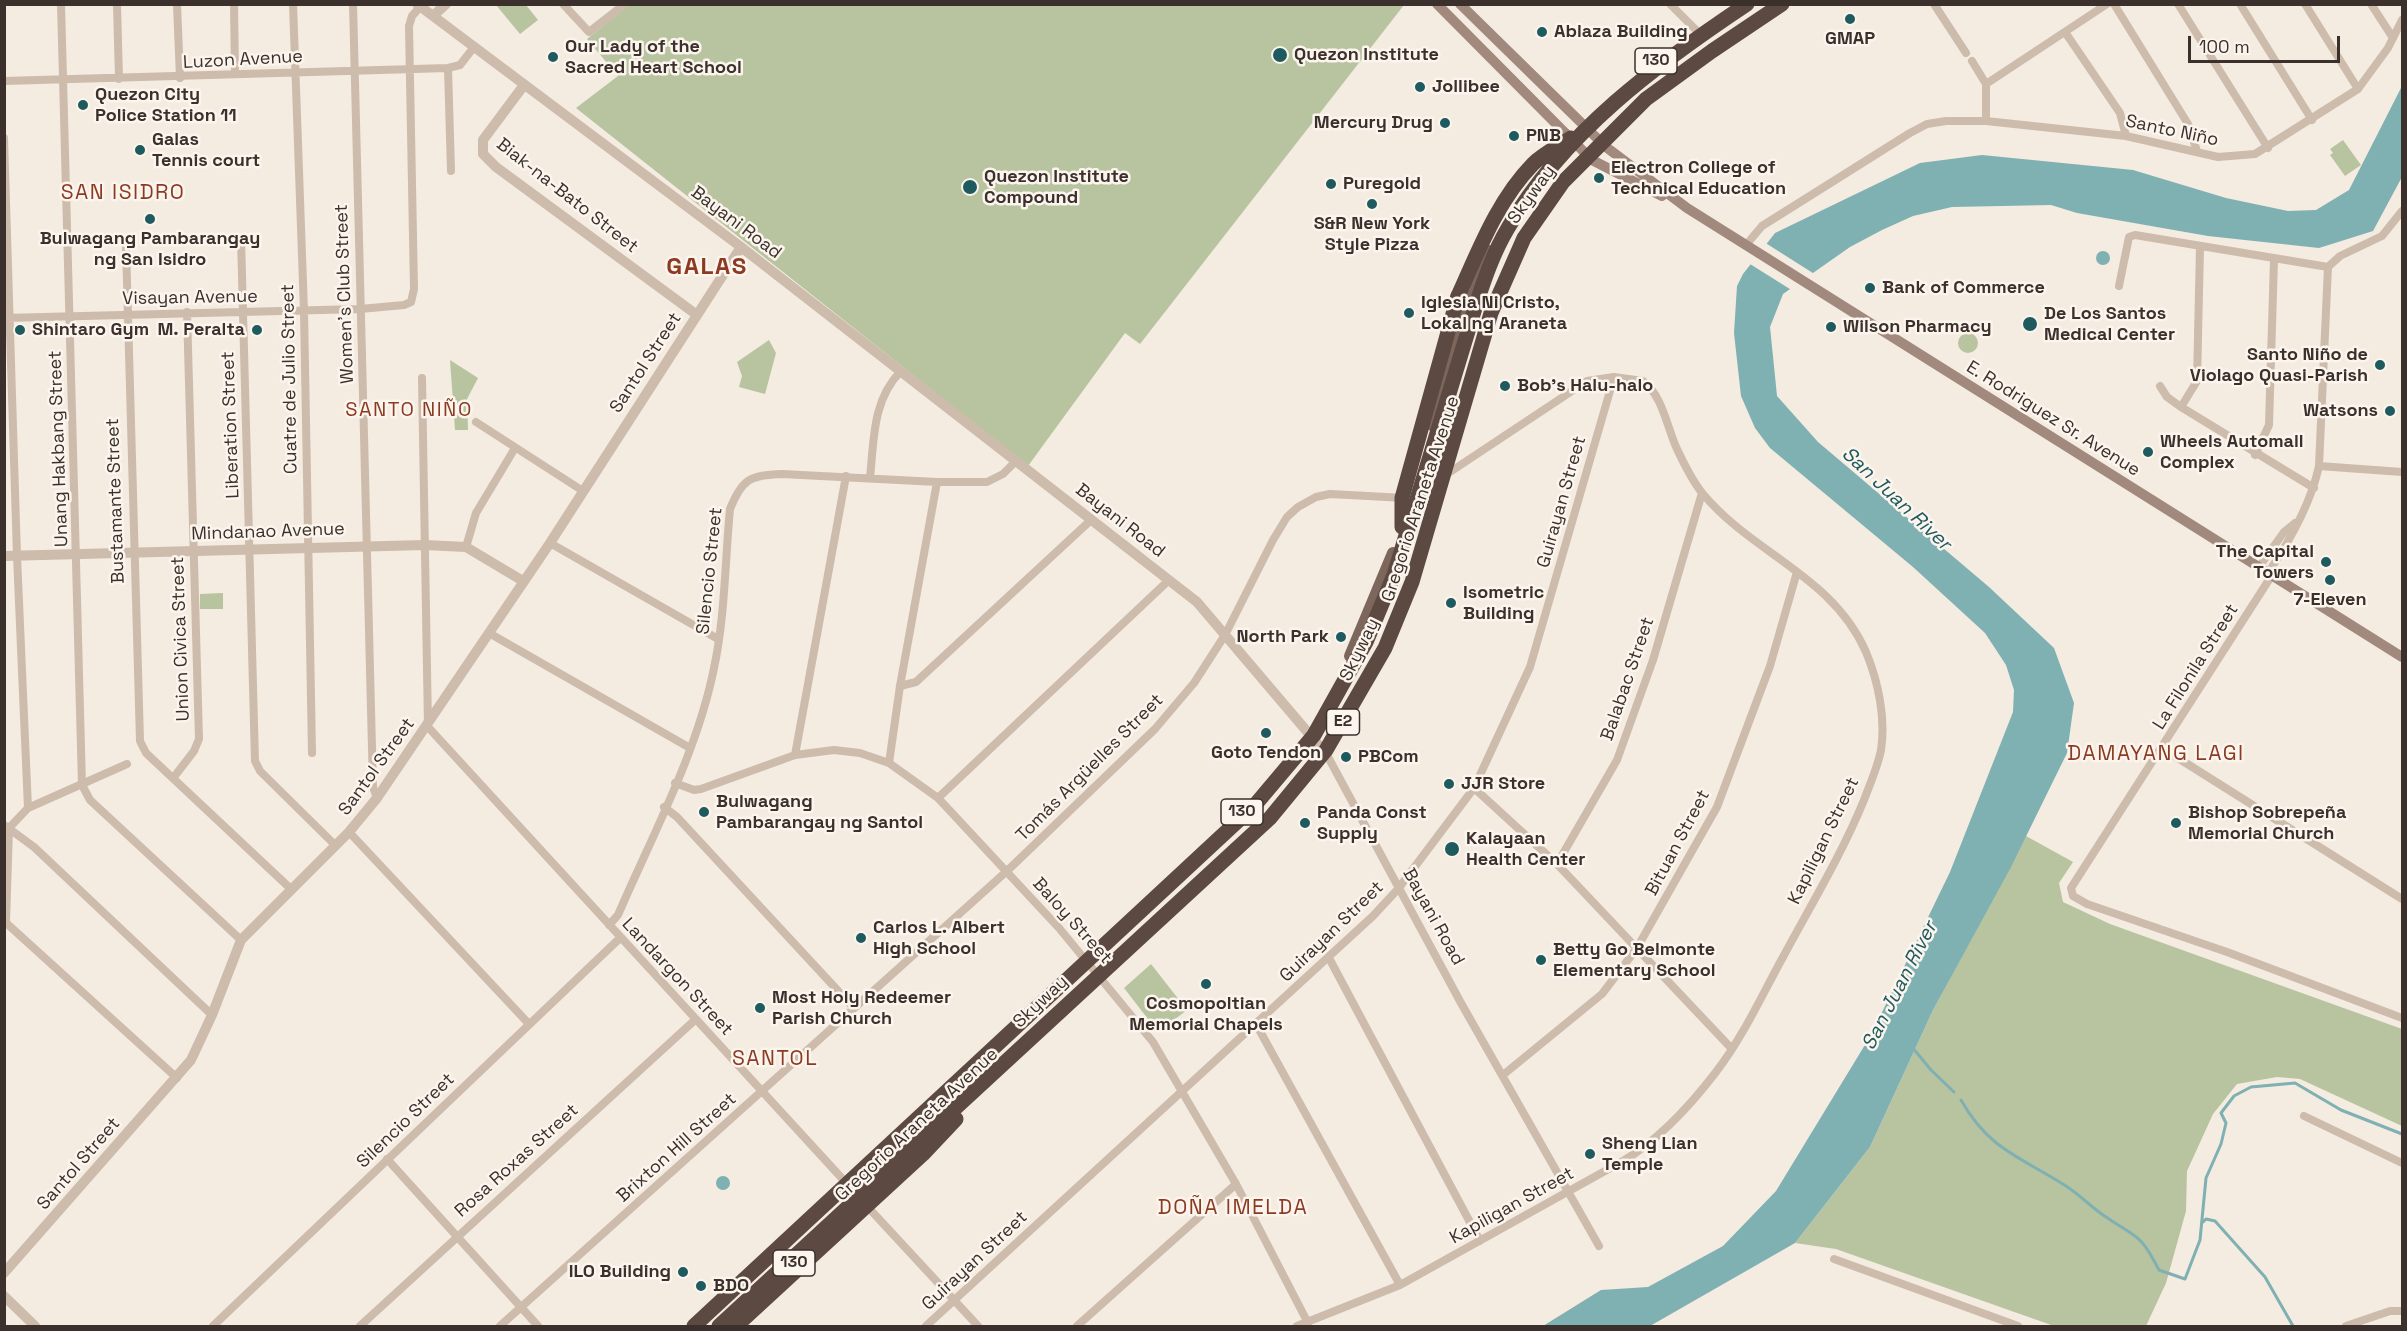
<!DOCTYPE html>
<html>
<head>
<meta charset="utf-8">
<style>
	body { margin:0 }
	#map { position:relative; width:2407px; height:1331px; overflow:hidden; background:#f4ebe1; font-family:"Space Grotesk",sans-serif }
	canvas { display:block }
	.frame { position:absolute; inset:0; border:6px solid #3b302b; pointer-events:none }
	.scale { position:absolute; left:2188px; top:36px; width:152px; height:27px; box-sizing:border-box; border:3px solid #3b302b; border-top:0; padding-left:8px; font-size:18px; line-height:21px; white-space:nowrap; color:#3b302b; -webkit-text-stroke:4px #fbf5ee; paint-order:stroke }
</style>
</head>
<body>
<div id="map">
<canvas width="2407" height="1331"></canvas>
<div class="frame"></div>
<div class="scale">100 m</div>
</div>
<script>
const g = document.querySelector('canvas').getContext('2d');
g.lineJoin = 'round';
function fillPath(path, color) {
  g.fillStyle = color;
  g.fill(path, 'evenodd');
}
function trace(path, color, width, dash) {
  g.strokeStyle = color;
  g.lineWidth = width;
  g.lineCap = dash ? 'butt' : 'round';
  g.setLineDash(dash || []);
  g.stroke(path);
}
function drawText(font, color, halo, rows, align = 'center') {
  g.font = font + ' "Space Grotesk",sans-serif';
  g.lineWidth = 5;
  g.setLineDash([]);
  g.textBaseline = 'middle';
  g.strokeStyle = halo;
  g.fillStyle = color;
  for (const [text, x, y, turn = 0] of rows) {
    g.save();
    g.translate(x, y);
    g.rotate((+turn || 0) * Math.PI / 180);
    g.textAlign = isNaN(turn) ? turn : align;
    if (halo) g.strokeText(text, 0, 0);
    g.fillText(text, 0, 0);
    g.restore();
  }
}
fillPath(new Path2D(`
	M496,5H526L538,20L520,34Z
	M629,5H1404L1140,344L1125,333L1028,466L576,108L618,76L587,39Z
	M2343,140L2361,165L2345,176L2330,155L2333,153L2330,149Z
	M1958 343a10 10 0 1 1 20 0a10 10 0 1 1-20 0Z
	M769,340L776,353L765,394L739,387L742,376L737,362Z
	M450,360L478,378L467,399L468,430H455Z
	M223,593V609H200V594Z
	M2026,836L2073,862L2059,883L2063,902L2110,924L2402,1029V1126L2300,1079L2277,1077L2237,1084L2213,1114L2187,1171L2186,1211L2166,1283L2146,1326H2054L1836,1249L1795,1243L1870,1147L1933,1010Z
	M1151,964L1187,1010L1158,1032L1124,988Z`), '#b8c4a0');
fillPath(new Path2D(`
	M2402,86V177L2373,231L2319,248L2208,236L2077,213L2051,205L1952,207L1913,216L1882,230L1850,247L1783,294L1770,327L1777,396L1818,442L1989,587L2054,648L2074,703L2067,753L2011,867L1933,1010L1870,1147L1795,1243L1650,1326H1543L1601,1290L1648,1287L1723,1246L1776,1191L1871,1035L1950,872L2013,712L2014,690L2006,665L1985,633L1913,567L1770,448L1755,428L1741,396L1734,333L1737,286L1743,274L1775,233L1920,163L1982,155L2133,170L2226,198L2288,211L2316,210L2349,190Z
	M2096 258a7 7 0 1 1 14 0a7 7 0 1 1-14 0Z
	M716 1183a7 7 0 1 1 14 0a7 7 0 1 1-14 0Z`), '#7fb0b2');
fillPath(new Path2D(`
	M1764,242L1816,275L1815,276L1793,291L1750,264Z`), '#f4ebe1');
trace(new Path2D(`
	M1912,1047L1931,1070L1954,1092
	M1961,1100C1989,1150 2021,1157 2066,1186C2080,1195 2092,1208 2106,1217C2138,1239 2140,1233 2159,1270L2185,1279L2200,1240L2206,1178L2221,1144L2226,1123L2221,1113L2234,1096L2251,1087L2295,1083L2341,1110L2402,1134
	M2203,1222L2206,1219L2215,1221L2265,1277L2293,1326`), '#7fb0b2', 3);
trace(new Path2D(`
	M61,4L82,785L90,800L241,940
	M117,4L119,79
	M177,4L180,78
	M234,4L235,74
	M293,4L304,311L312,753
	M353,4L373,787L377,798
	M563,4L589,32L625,4
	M1670,4L1697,31
	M1934,4L1966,53
	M2114,4L2188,124L2197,151
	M2178,4L2268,148
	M2240,4L2312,120
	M2305,4L2358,89
	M2371,4L2393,38
	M2065,32L2120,113L2126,136
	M1972,61L1986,84V121
	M448,68L451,171
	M4,81L448,68L460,65L474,47
	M1986,84L2107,4
	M4,138L17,556L28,808
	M241,238L255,761L260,771L336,846
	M1746,245L1762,226L1910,133L1927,124L1946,121H1986L2126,136L2218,157L2255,154L2358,89L2388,48L2402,20
	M126,246L140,741L146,753L292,890
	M2119,286L2129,237L2135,235L2328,267
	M4,318L360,309L404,305L411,302L414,289L409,26L412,16L420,7
	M422,378L428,727L849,1186
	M2160,386L2167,397L2181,407L2314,488
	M2181,407L2197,381L2200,247
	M476,422L583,491
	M2255,455L2269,425L2274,260
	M2319,466L2402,472
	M870,478C874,441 872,400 901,371
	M550,543L718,639
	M466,547L476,513L515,448
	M2259,567L2284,532L2295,523
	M2268,573C2289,542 2311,503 2319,466L2328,267L2340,256L2382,236L2402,211
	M2272,575L2071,888L2073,896L2087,904L2227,952L2402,1018
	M489,633L690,748
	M900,686L916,682L1091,520
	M2162,748L2402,899
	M795,755L846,476
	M1327,755L1461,1003L1599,1246
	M889,763L900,686L937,482
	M174,777L194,751L199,739L187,312
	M675,783L694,790L701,789L795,755L834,750L860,753L889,763L938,798L1059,928L1153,1042L1236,1184L1308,1323
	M1474,788L1557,864L1732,1049
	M938,798L1169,580
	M664,807L677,817L853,1007
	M4,825L34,847L212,1015
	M349,832L529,1024
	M1557,864L1617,760L1653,660L1702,493
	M4,921L177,1078
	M6,922L9,828L28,808L127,764
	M609,925L618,915C652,836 697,753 714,668C725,617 725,561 730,509C742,479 750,475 782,474L937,482H987L1003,474L1016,461
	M1329,958L1480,1241
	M1256,1024L1400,1285
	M1503,1075L1602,994L1637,948L1717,807L1770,666L1797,572
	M2304,1116L2402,1163
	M387,1159L538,1326
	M865,1204L978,1326
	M1834,1259L2018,1326
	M213,1326L620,938
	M360,1326L696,1019
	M500,1326L1007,871L1155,729L1194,683L1225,635L1273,540L1287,517L1298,507L1316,497L1330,494L1405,498
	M926,1326L1373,916L1398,889L1474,788L1530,667L1614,377
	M1077,1326L1236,1184
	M1297,1326L1400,1285L1623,1161C1660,1139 1690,1106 1716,1072C1743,1037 1762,995 1783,957C1811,905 1842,854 1864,800C1870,784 1878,766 1881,750C1886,718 1878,681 1866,652C1833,576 1753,554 1703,494C1693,482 1684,464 1677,449C1667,428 1663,396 1643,381L1614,377L1587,381L1450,472
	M2346,1326L2390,1311H2402`), '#cdbbac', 8);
trace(new Path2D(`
	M417,4L741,247L1197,602L1327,755
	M433,16L446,4
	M524,85L483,140V154L496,167L697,315
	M4,556L425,545L466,547L523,581
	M4,1273L191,1060L212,1015L241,940L349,832L377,798L550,543L741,247
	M4,1296L35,1326`), '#cdbbac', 10);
trace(new Path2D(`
	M1437,4L1592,160L1662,196
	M1460,4L1606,147L1687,208L2402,657`), '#a18a7d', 10);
trace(new Path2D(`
	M1432,425L1468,300L1489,251
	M1350,656L1393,553`), '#7d675c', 12);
trace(new Path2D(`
	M1402,527V498L1458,296`), '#5c4a42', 15);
trace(new Path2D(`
	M1458,296C1479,250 1497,201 1533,164C1543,154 1559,146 1571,138
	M694,1326L1255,805L1314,735L1366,642L1394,575L1475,308C1484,280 1493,253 1508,228C1564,132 1657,64 1747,4
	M719,1326L1270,818L1326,750L1385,648L1412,582L1491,313L1524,238L1563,182L1646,99L1712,51L1782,4
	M736,1326L923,1154L956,1119`), '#5c4a42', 15);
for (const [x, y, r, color] of [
	[1850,19,6,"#1f5a5e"],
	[1542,32,6,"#1f5a5e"],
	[1280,55,8,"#1f5a5e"],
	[553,57,6,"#1f5a5e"],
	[1420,87,6,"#1f5a5e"],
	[83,105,6,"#1f5a5e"],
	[1445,123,6,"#1f5a5e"],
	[1514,136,6,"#1f5a5e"],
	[140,150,6,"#1f5a5e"],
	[1599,178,6,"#1f5a5e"],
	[1331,184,6,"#1f5a5e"],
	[970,187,8,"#1f5a5e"],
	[1372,204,6,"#1f5a5e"],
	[150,219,6,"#1f5a5e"],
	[1870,288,6,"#1f5a5e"],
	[1409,313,6,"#1f5a5e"],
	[2030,324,8,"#1f5a5e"],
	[1831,327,6,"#1f5a5e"],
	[20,330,6,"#1f5a5e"],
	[257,330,6,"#1f5a5e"],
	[2380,365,6,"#1f5a5e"],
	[1505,386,6,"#1f5a5e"],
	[2390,411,6,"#1f5a5e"],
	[2148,452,6,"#1f5a5e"],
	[2326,562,6,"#1f5a5e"],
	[2330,580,6,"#1f5a5e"],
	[1451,603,6,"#1f5a5e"],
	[1341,637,6,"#1f5a5e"],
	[1266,733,6,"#1f5a5e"],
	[1346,757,6,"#1f5a5e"],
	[1449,784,6,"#1f5a5e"],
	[704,812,6,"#1f5a5e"],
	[1305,823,6,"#1f5a5e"],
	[2176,823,6,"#1f5a5e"],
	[1452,849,8,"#1f5a5e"],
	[861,938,6,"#1f5a5e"],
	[1541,960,6,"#1f5a5e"],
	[1206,984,6,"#1f5a5e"],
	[760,1008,6,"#1f5a5e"],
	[1590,1154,6,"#1f5a5e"],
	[683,1272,6,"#1f5a5e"],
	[701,1286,6,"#1f5a5e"]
]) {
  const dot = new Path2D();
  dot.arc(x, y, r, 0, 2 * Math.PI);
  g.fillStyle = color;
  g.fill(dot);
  trace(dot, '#fbf5ee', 2);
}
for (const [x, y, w] of [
	[1656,61,42],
	[1343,722,33],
	[1242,812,42],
	[794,1263,42]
]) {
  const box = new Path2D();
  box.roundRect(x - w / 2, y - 13, w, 26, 4.5);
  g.fillStyle = '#fbf5ee';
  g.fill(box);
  trace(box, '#3b302b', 1.5);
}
drawText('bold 16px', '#3b302b', null, [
	["130",1656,61],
	["E2",1343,722],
	["130",1242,812],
	["130",794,1263]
]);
drawText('bold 18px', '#3b302b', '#fbf5ee', [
	["Ablaza Building",1554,32],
	["GMAP",1850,39,"center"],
	["Our Lady of the",565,47],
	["Sacred Heart School",565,68],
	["Quezon Institute",1294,55],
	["Jollibee",1432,87],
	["Quezon City",95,95],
	["Police Station 11",95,116],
	["Mercury Drug",1433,123,"right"],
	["PNB",1526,136],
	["Galas",152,140],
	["Tennis court",152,161],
	["Electron College of",1611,168],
	["Technical Education",1611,189],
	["Quezon Institute",984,177],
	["Compound",984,198],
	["Puregold",1343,184],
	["S&R New York",1372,224,"center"],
	["Style Pizza",1372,245,"center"],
	["Bulwagang Pambarangay",150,239,"center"],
	["ng San Isidro",150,260,"center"],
	["Bank of Commerce",1882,288],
	["Iglesia Ni Cristo,",1421,303],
	["Lokal ng Araneta",1421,324],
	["De Los Santos",2044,314],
	["Medical Center",2044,335],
	["Wilson Pharmacy",1843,327],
	["Shintaro Gym",32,330],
	["M. Peralta",245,330,"right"],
	["Santo Niño de",2368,355,"right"],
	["Violago Quasi-Parish",2368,376,"right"],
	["Bob's Halu-halo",1517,386],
	["Watsons",2378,411,"right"],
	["Wheels Automall",2160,442],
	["Complex",2160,463],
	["The Capital",2314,552,"right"],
	["Towers",2314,573,"right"],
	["Isometric",1463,593],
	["Building",1463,614],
	["7-Eleven",2330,600,"center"],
	["North Park",1329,637,"right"],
	["Goto Tendon",1266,753,"center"],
	["PBCom",1358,757],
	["JJR Store",1461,784],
	["Bulwagang",716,802],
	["Pambarangay ng Santol",716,823],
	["Panda Const",1317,813],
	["Supply",1317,834],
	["Bishop Sobrepeña",2188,813],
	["Memorial Church",2188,834],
	["Kalayaan",1466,839],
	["Health Center",1466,860],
	["Carlos L. Albert",873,928],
	["High School",873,949],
	["Betty Go Belmonte",1553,950],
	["Elementary School",1553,971],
	["Most Holy Redeemer",772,998],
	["Parish Church",772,1019],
	["Cosmopoltian",1206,1004,"center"],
	["Memorial Chapels",1206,1025,"center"],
	["Sheng Lian",1602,1144],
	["Temple",1602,1165],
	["ILO Building",671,1272,"right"],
	["BDO",713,1286]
], 'left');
drawText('18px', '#3b302b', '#fbf5ee', [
	["Luzon Avenue",243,60,-3],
	["Santo Niño",2172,131,12],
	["Skyway",1532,195,-54],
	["Biak-na-Bato Street",567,196,38],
	["Bayani Road",736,223,37],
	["Women's Club Street",345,294,-92],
	["Visayan Avenue",190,298,-1],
	["Santol Street",646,363,-57],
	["Cuatre de Julio Street",290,379,-91],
	["E. Rodriguez Sr. Avenue",2053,419,32],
	["Liberation Street",231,425,-92],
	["Unang Hakbang Street",59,449,-92],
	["Gregorio Araneta Avenue",1421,499,-72],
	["Bustamante Street",116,501,-92],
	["Guirayan Street",1562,502,-74],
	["Bayani Road",1120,521,38],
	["Mindanao Avenue",268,532,-2],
	["Silencio Street",710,571,-84],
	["Union Civica Street",181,639,-92],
	["Skyway",1360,650,-64],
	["La Filonila Street",2196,667,-58],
	["Balabac Street",1628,679,-71],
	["Santol Street",377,767,-54],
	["Tomás Argüelles Street",1090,768,-45],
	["Kapiligan Street",1824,841,-64],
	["Bituan Street",1678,843,-62],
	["Bayani Road",1433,917,61],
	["Baloy Street",1072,921,48],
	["Guirayan Street",1332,932,-44],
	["Landargon Street",677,977,47],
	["Skyway",1041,1002,-43],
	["Silencio Street",406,1121,-44],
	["Gregorio Araneta Avenue",917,1125,-43],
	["Brixton Hill Street",677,1148,-42],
	["Rosa Roxas Street",517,1161,-42],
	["Santol Street",79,1164,-49],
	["Kapiligan Street",1512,1206,-29],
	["Guirayan Street",975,1261,-43]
]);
g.letterSpacing = '1.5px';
drawText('20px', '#8c3b22', '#fbf5ee', [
	["SANTO NIÑO",409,411]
]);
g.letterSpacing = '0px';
drawText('italic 20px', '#1f5a5e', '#fbf5ee', [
	["San Juan River",1896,499,43],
	["San Juan River",1900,986,-63]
]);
g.letterSpacing = '1.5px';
drawText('21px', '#8c3b22', '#fbf5ee', [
	["SAN ISIDRO",123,193],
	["DAMAYANG LAGI",2156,754],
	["SANTOL",775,1059],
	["DOÑA IMELDA",1233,1208]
]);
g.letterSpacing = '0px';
g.letterSpacing = '1.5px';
drawText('bold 24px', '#8c3b22', '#fbf5ee', [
	["GALAS",707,267]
]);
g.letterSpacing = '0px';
</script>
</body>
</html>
